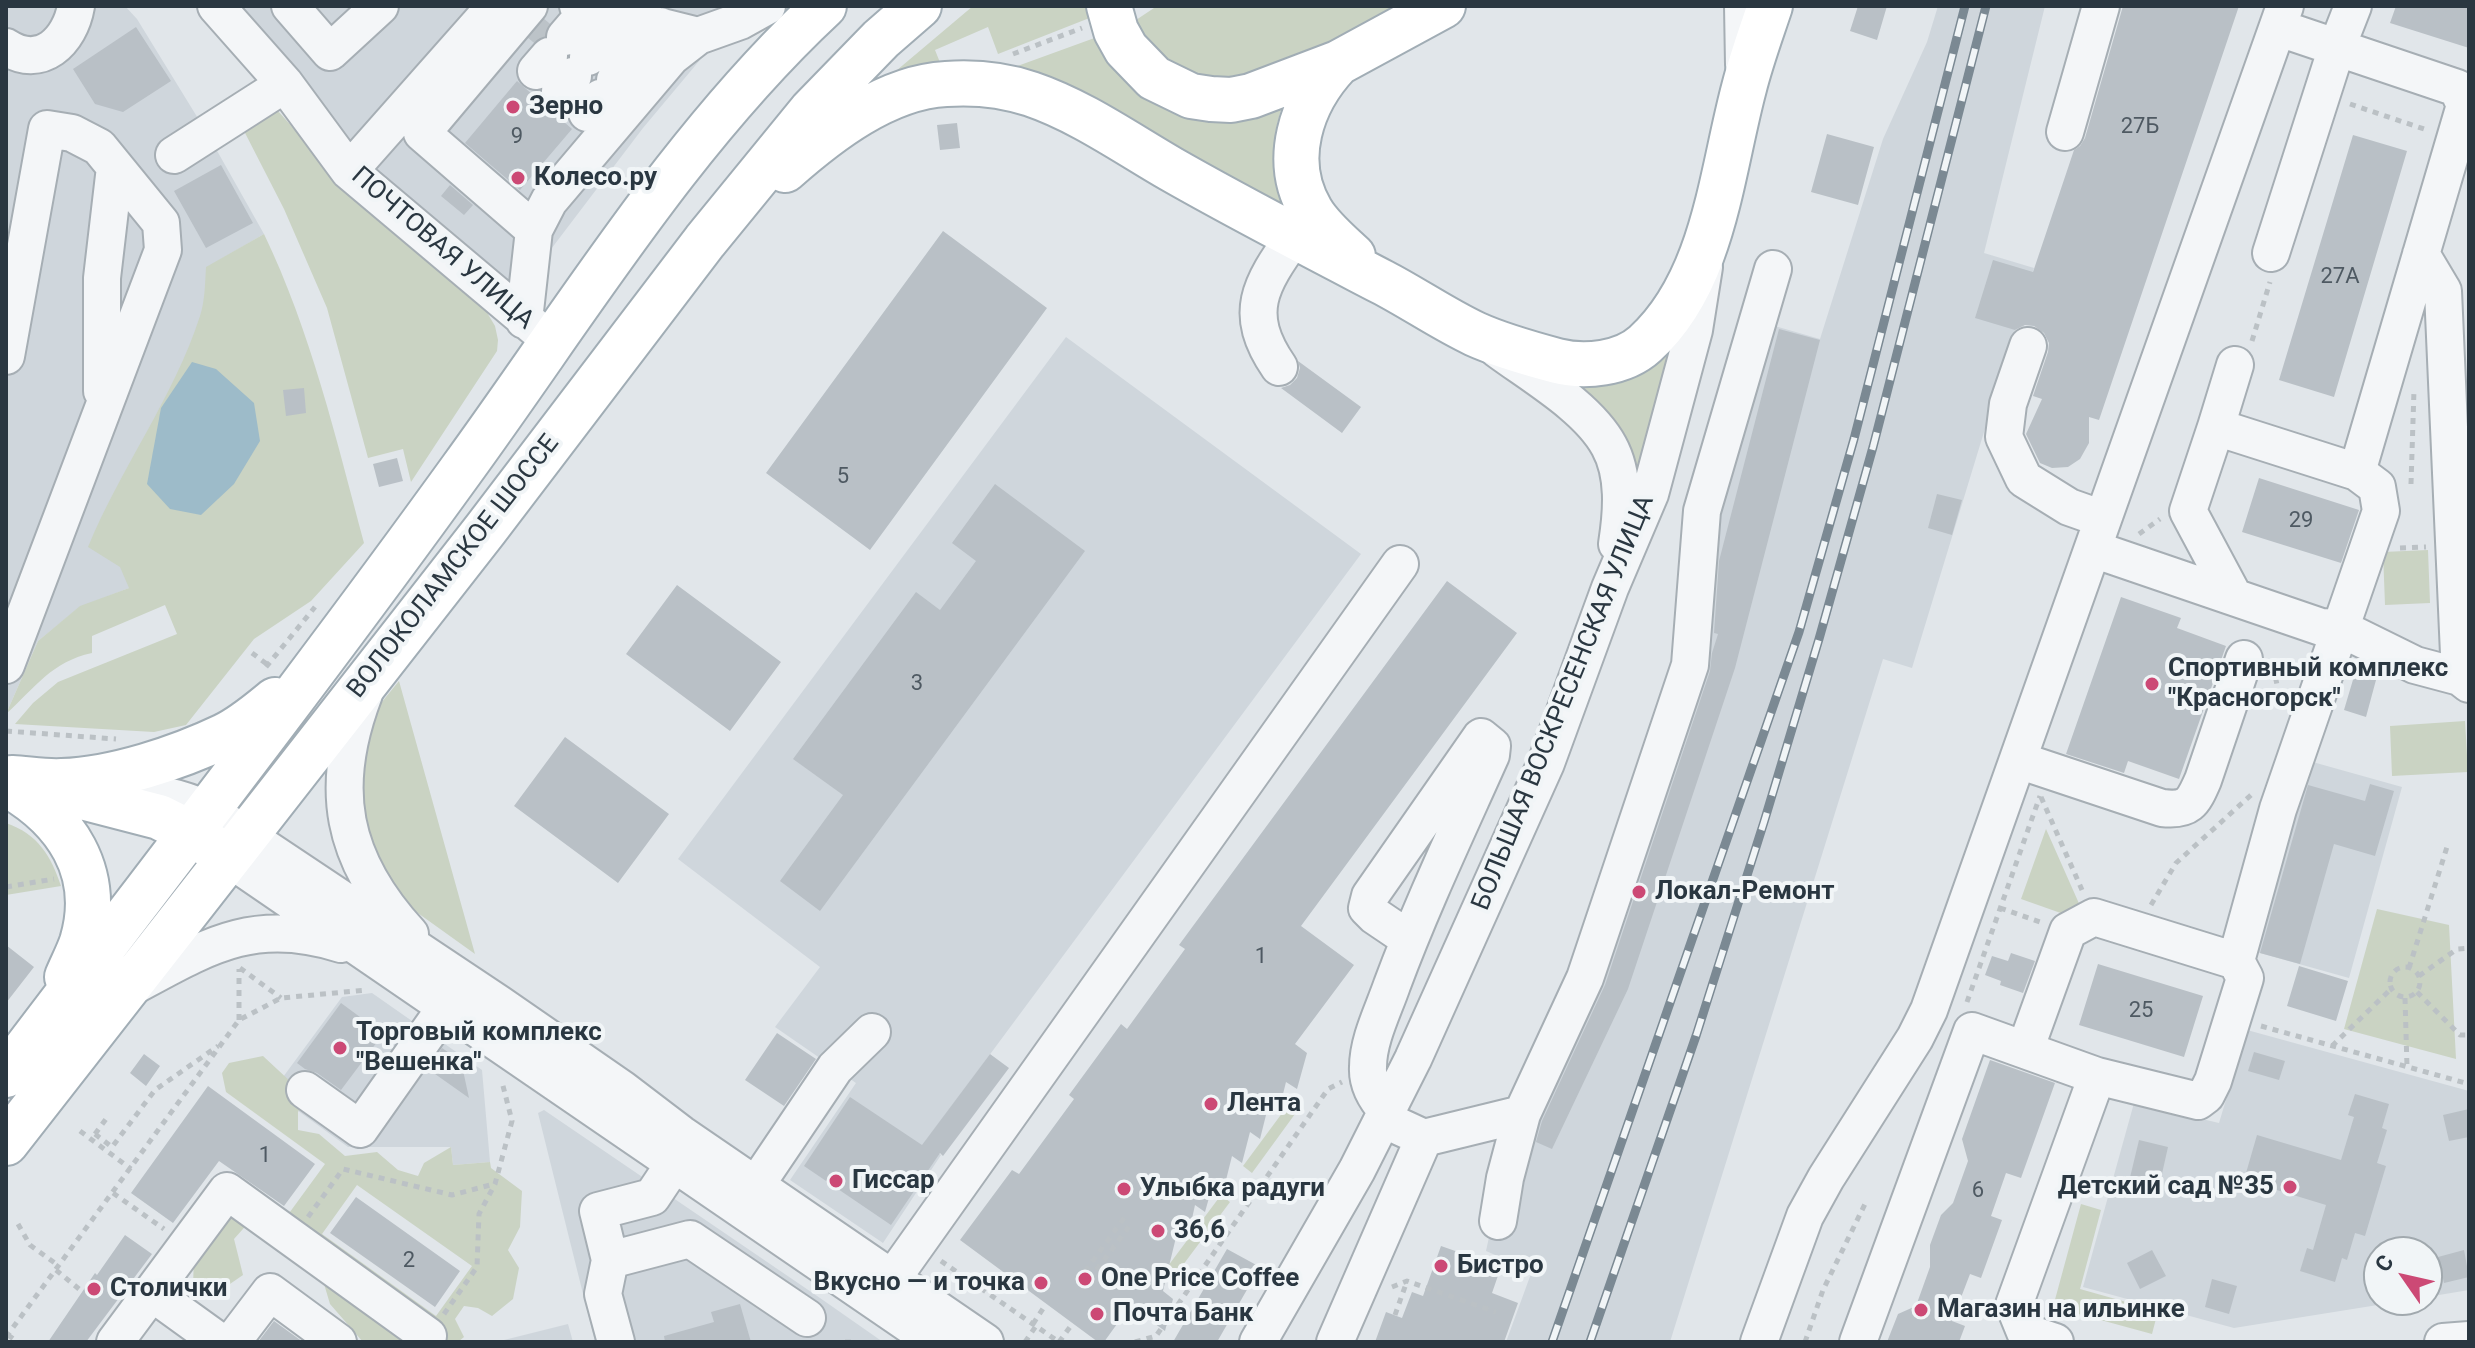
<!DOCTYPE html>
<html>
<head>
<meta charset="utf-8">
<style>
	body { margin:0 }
	#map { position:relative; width:2475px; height:1348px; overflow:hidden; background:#e1e6ea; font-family:Roboto,sans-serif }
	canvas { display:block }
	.frame { position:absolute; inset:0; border:8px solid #2a3741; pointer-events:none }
	.north { position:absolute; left:2363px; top:1236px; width:80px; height:80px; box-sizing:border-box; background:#f1f5f7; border:2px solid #a1a9ae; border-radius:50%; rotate:304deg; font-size:22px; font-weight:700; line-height:32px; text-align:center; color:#2a3741 }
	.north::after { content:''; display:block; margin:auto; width:28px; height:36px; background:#cc4975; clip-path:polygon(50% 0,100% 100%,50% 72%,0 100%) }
</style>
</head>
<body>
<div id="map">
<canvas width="2475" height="1348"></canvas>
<div class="frame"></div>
<div class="north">С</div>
</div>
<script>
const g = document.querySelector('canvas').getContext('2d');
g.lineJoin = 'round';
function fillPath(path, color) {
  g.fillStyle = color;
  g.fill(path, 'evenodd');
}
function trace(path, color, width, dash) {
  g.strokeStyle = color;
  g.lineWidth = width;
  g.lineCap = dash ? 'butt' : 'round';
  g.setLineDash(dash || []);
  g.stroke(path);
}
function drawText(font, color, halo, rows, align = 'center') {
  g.font = font + ' Roboto,sans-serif';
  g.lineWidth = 8;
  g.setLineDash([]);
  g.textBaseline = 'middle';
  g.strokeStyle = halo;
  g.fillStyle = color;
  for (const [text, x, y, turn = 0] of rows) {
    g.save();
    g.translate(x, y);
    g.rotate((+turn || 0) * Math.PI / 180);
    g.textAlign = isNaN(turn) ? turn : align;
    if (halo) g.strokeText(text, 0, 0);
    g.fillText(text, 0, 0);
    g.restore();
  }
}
fillPath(new Path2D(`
	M6,6H125L137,19L207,133L264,234L206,268L281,393L142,583L80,607L38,641L6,714Z
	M237,6H721L722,12L715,42L643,128L542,261L511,287L365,160Z
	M1938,6H2045L1984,253L2034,268L1912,668L1883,659L1670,1342H1506L1532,1271L1486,1251L1517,1108L1575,976L1678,658L1747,318L1820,339L1883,139L1927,42Z
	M1066,337L1361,554L925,1142L941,1155L883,1243L790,1180L856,1083L775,1027L820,967L678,859Z
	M2302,759L2402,787L2349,978L2249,950Z
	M372,993L482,1070L490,1162L453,1165L451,1147H348L272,1092L342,997Z
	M2247,1030L2469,1091V1290L2427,1297V1252H2379V1300H2409L2234,1328L2083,1287L2134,1103L2219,1123Z
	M544,1110L820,1298L883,1342H595L538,1113Z
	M568,1324L573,1342H496Z`), '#cfd6dc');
fillPath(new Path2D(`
	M973,6H1091L1092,17L998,54L988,27L935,50L943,70L890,76Z
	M1157,6H1394L1288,66L1231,83L1175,72L1130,24Z
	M1100,36L1105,48L1277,105L1281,110C1269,147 1273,176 1290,209L1001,72Z
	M278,111L329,168L476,294L495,326L498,340L497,351L411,482L403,449L368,458L327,308L284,209L243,129Z
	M264,234C311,332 336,438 364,543L311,601L254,639L186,725L154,732L15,724L33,703L58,682L177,634L165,605L92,636V653C51,662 36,687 6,714L38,641L80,606L129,588L120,567L88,547C120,469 174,397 200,316C205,301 205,283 206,267Z
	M1672,341L1640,481L1574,382Z
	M2428,550L2430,603L2385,605L2383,552Z
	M399,681L475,954L415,911L385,884L358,828L360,743L377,708Z
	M2465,721L2468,772L2392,776L2390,726Z
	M6,823C38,834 51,856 61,886L6,895Z
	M2046,829L2081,908L2072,917L2021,899Z
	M2377,909L2449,925L2456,1059L2344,1029Z
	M263,1056L306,1096L298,1112V1130L319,1134L345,1156L377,1152L398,1170L418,1176L424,1163L451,1147L453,1165L490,1162L491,1168L522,1191L520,1227L508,1250L519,1268L513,1299L492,1316L478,1308L464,1306L455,1319L464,1337L458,1342H363L330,1304L316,1257L251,1220L234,1239L243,1275L214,1295L193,1286L194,1256L235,1190L287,1216L325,1164L226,1092L222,1073L229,1063ZM357,1185L472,1266L436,1316L322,1234Z
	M1294,1097L1303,1103L1252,1173L1243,1166Z
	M1221,1195L1230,1202L1177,1273L1168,1266Z
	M2081,1204L2101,1210L2080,1289L2158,1311L2152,1334L2053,1307Z`), '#cad3c3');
fillPath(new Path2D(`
	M192,362L216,369L254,403L260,441L234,484L201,515L170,509L147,484L161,408Z`), '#9dbbc9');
fillPath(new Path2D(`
	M1858,6H1887L1877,40L1850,31Z
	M2123,6H2239L2099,420L2089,417V443L2080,459L2068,467L2052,468L2040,463L2026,434L2042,399L2033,396L2048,352L2049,343L2044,333L2034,326L2025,325L2015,330L1975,318L1993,260L2033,272L2074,150L2080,146L2085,138Z
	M2396,6H2469V48L2390,23Z
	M136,27L171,81L123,112L95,104L73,69Z
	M517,81L572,129L520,190L465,143Z
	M957,123L960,148L940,150L937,125Z
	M1827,134L1874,147L1858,205L1811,192Z
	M2353,135L2407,151L2334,397L2279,380Z
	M221,165L253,223L206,248L174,191Z
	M450,185L473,205L464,215L441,196Z
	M943,231L1047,308L870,550L766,473Z
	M1779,329L1820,340L1735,668L1628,989L1552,1149L1536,1142L1542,1121L1605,985L1710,671L1712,653L1718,634L1714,633L1719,561Z
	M1298,361L1361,407L1342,433L1281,388L1290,385L1297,378L1300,368Z
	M304,388L306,413L286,416L283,390Z
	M397,458L403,481L379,487L373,464Z
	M2259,478L2359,510L2341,563L2242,532Z
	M995,484L1085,551L820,911L780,881L843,795L793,759L916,592L940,610L976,561L952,543Z
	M1937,494L1962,500L1952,535L1928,528Z
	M1447,581L1517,633L1301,926L1354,965L1295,1044L1307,1053L1297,1089L1286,1082L1278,1114L1268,1107L1260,1139L1250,1132L1242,1163L1232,1156L1224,1188L1214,1180L1205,1212L1195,1205L1188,1237L1178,1229L1163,1291L1173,1299L1165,1331L1130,1306L1104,1342H1098L960,1240L1012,1170L1019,1174L1074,1099L1069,1095L1121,1024L1127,1029L1185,949L1179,945Z
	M677,585L781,662L730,731L626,654Z
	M2121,597L2181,618L2177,628L2226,646L2179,779L2128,761L2124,773L2066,754Z
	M2355,673L2376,680L2366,717L2344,710Z
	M565,737L669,814L618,883L514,806Z
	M2370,784L2394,791L2375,856L2334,844L2300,964L2260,953L2308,785L2365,801Z
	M6,945L34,967L6,1003Z
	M2011,953L2035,961L2023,993L2000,985L2001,981L1985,975L1992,956L2008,961Z
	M2098,964L2203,996L2184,1057L2079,1025Z
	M2299,966L2348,981L2336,1021L2287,1006Z
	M341,1003L383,1034L341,1090L317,1073L305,1069L297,1063Z
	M777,1033L816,1059L784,1106L745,1080Z
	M442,1048L461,1061L469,1098L428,1069Z
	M2254,1052L2285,1061L2279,1080L2248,1071Z
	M144,1054L160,1066L146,1086L130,1073Z
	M990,1054L1009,1068L943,1156L940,1153L891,1225L804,1166L850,1097L922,1145Z
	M1990,1060L2055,1083L2021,1178L2006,1173L1991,1216L2002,1220L1981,1278L1970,1274L1952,1321L1965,1326L1959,1342H1887L1898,1314L1916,1306L1930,1267V1245L1941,1215L1953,1203L1968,1161L1962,1139Z
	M208,1086L315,1164L284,1206L219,1161L173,1223L131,1193Z
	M2355,1094L2389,1104L2382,1128L2387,1130L2377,1163L2386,1166L2365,1236L2355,1233L2347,1260L2342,1258L2335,1282L2300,1271L2307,1248L2313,1250L2326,1205L2244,1180L2257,1135L2341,1160L2354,1117L2348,1115Z
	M2469,1109V1137L2449,1141L2443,1115Z
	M2139,1140L2168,1147L2157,1196L2127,1190Z
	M356,1197L460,1271L435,1307L330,1233Z
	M125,1235L152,1254L86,1342H48L95,1273L97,1275Z
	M1441,1246L1501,1267L1492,1293L1518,1303L1504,1342H1375L1386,1312L1402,1318L1412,1292L1423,1296Z
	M1227,1249L1260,1267L1217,1342H1173Z
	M2152,1250L2166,1276L2140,1289L2127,1263Z
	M2464,1250L2469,1277L2444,1283L2438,1257Z
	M2212,1279L2237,1286L2229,1314L2205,1307Z
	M740,1304L751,1342H665L664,1336L714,1322L711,1312Z
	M274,1321L303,1342H258Z`), '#b9c0c6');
trace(new Path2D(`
	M527,37L543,18`), '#bcc3c8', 36, [36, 18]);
const minor = new Path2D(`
	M216,6L285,84L349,171L551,341
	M290,6L330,52L380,6
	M529,6L422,133L534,230
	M578,6L698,36
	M1743,6L1744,65
	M2279,28L2457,88L2465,105L2357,472
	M565,37L589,9
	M6,47C41,70 70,41 76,6
	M588,57L622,17
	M536,71L549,56
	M615,80L660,26
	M560,91L573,76
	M587,113L600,98
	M2065,132L2101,6
	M174,155L285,84
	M349,171L495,6
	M2271,253L2337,47L2353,6
	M2421,254L2443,291L2460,677L2469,676
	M524,320L534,230L549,201L671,57L698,36L740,21L767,6
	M2028,346L2008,404L2004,437L2024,479L2069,507L2103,519
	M1497,349C1532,375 1588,407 1609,446C1625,475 1622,512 1617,544
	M6,356L47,129L72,133L99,147L161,223L163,250L6,665
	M2235,365L2216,427L2357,472L2377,487L2381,511L2278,809L2236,961
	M1279,367C1242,313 1260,285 1294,237
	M102,391V278L115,167
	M2216,427L2188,511L2234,597
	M2093,549L2321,627L2340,628L2415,665L2460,677L2469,684
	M364,694C328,788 341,859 410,934
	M2018,760L2162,808C2189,811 2193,803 2203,780L2244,659
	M104,786C140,791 174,794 208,810L499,1004L622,1089L681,1134L985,1342
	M228,858L935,1342
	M130,988C206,947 253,916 341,944
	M2025,1050L2068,931L2094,917L2236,961L2245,978L2213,1081L2206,1095L2198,1101L2097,1076
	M305,1090L360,1129L446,1007
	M1387,1111C1376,1099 1367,1084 1368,1067C1368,1040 1383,1011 1392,985C1421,907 1457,831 1491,755L1492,746L1481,737L1370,896L1367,908L1375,916L1409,939
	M1424,1138L1522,1114
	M674,1164L652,1197L598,1211L610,1260L690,1239L807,1318
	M756,1185L835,1068L872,1032
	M1498,1221L1505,1178L1522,1114L1585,978L1690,665L1702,511L1773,269
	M610,1260L603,1294L616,1342
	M892,1279L1400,564
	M152,1293L220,1342
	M115,1342L227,1191L428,1336
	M232,1342L270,1292L338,1342
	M1258,1342L1357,1170L1413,1059L1546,763L1610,588L1650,494L1694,330L1704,267
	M1335,1342L1424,1138L1383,1119
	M1759,1342L1805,1216L1826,1178L1915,1038L1929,1010L2285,6
	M1858,1342L1972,1031L2097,1076L2014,1305L2025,1332L2055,1342
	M2443,1342L2469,1340`);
const major = new Path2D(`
	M1109,6L1116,31L1126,49L1154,78L1191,96L1211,99L1231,100L1251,96L1338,63L1443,6
	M1338,63C1301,102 1281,161 1311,211C1321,228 1338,242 1353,256
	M785,170C828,132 886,87 946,84C974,82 1004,85 1031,94C1081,111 1126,143 1171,169C1241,209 1311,245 1382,282C1413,298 1443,319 1475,334C1499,345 1531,354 1557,361C1585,368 1623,364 1645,344C1714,281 1721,174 1744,88C1751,60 1761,33 1770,6
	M12,778C29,779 46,782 62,781C114,779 178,758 224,736C243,727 259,713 275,700
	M6,784C66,817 103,872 82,942C78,954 72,965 67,977
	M51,789L159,817L191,833L214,848
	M6,1075C159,873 314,674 462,469C577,311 680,140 824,6
	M6,1143L485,530L705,241L812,110L881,39L919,6`);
trace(minor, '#a6aeb4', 40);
trace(major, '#a1adb5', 48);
trace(new Path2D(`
	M1013,54L1082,28
	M2350,104L2427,130
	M2252,341L2270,282
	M2411,484L2414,390
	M2139,534L2160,519
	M2400,548L2426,547
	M252,653L268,665
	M2273,666L2282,708
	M266,667L315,607
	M6,731L116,739
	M2041,797L2082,890
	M6,887L54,879
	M2151,905L2176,863L2251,795
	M2000,908L2040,922
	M2390 982a15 15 0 1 1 30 0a15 15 0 1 1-30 0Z
	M240,968L281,998
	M2409,968L2447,847
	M2419,976L2457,949L2469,948
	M2417,992L2460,1035H2469
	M2405,998L2407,1067
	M1967,1002L2040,796
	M239,1020V969
	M2261,1026L2469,1084
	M2332,1046L2392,988
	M80,1131L131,1169
	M95,1134L112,1147L155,1090L218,1046
	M95,1134L106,1119
	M113,1193L164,1229
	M308,1217L343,1169L452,1195L494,1184
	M18,1224L30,1245L59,1266
	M941,1261L1059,1342
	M56,1270L79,1289
	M1078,1281L1127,1214
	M1392,1287L1407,1281L1496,1312
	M1082,1289L1131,1224
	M444,1314L477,1267L479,1214L495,1184L512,1121L502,1082
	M1395,1315L1407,1281
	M1033,1324L1046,1304
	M8,1335L18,1342
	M6,1337L239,1020L281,998L366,990
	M845,1342H851
	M1025,1342L1036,1326
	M1059,1342L1073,1323
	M1135,1342L1156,1336L1328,1089L1342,1082
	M1805,1342L1823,1290L1865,1204`), '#bbc1c5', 5, [6, 6]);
trace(minor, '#f4f6f8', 36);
trace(major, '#fff', 44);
const rail = new Path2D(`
	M1552,1342L1799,632L1854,439L1965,6
	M1590,1342L1696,1036L1764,822L1819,639L1873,447L1986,6`);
trace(rail, '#7b8993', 9);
trace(rail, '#f1f5f7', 6, [18]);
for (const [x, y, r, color] of [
	[513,107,8,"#cc4975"],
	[518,178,8,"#cc4975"],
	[2152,684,8,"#cc4975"],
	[1639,892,8,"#cc4975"],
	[340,1048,8,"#cc4975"],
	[1211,1104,8,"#cc4975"],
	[836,1181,8,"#cc4975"],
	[2290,1187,8,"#cc4975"],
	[1124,1189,8,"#cc4975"],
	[1158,1231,8,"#cc4975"],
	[1441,1266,8,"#cc4975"],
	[1085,1279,8,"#cc4975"],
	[1041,1283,8,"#cc4975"],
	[94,1289,8,"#cc4975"],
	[1921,1310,8,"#cc4975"],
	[1097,1314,8,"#cc4975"]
]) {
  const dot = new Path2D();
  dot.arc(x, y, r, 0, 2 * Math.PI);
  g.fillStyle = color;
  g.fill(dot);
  trace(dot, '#f1f5f7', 3);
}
drawText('22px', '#4e5962', null, [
	["27Б",2140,127],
	["9",517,137],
	["27А",2340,277],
	["5",843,477],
	["29",2301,521],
	["3",917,684],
	["1",1261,957],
	["25",2141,1011],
	["1",265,1156],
	["6",1978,1191],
	["2",409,1261]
]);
drawText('bold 26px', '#2a3741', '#f1f5f7', [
	["Зерно",529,107],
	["Колесо.ру",534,178],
	["Спортивный комплекс",2168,669],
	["\"Красногорск\"",2168,699],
	["Локал-Ремонт",1655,892],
	["Торговый комплекс",356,1033],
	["\"Вешенка\"",356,1063],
	["Лента",1227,1104],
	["Гиссар",852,1181],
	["Детский сад №35",2274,1187,"right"],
	["Улыбка радуги",1140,1189],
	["36,6",1174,1231],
	["Бистро",1457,1266],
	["One Price Coffee",1101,1279],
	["Вкусно — и точка",1025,1283,"right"],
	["Столички",110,1289],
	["Магазин на ильинке",1937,1310],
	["Почта Банк",1113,1314]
], 'left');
drawText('26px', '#2a3741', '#f1f5f7', [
	["ПОЧТОВАЯ УЛИЦА",442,249,41],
	["ВОЛОКОЛАМСКОЕ ШОССЕ",454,567,-52],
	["БОЛЬШАЯ ВОСКРЕСЕНСКАЯ УЛИЦА",1564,703,-68]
]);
</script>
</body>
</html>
